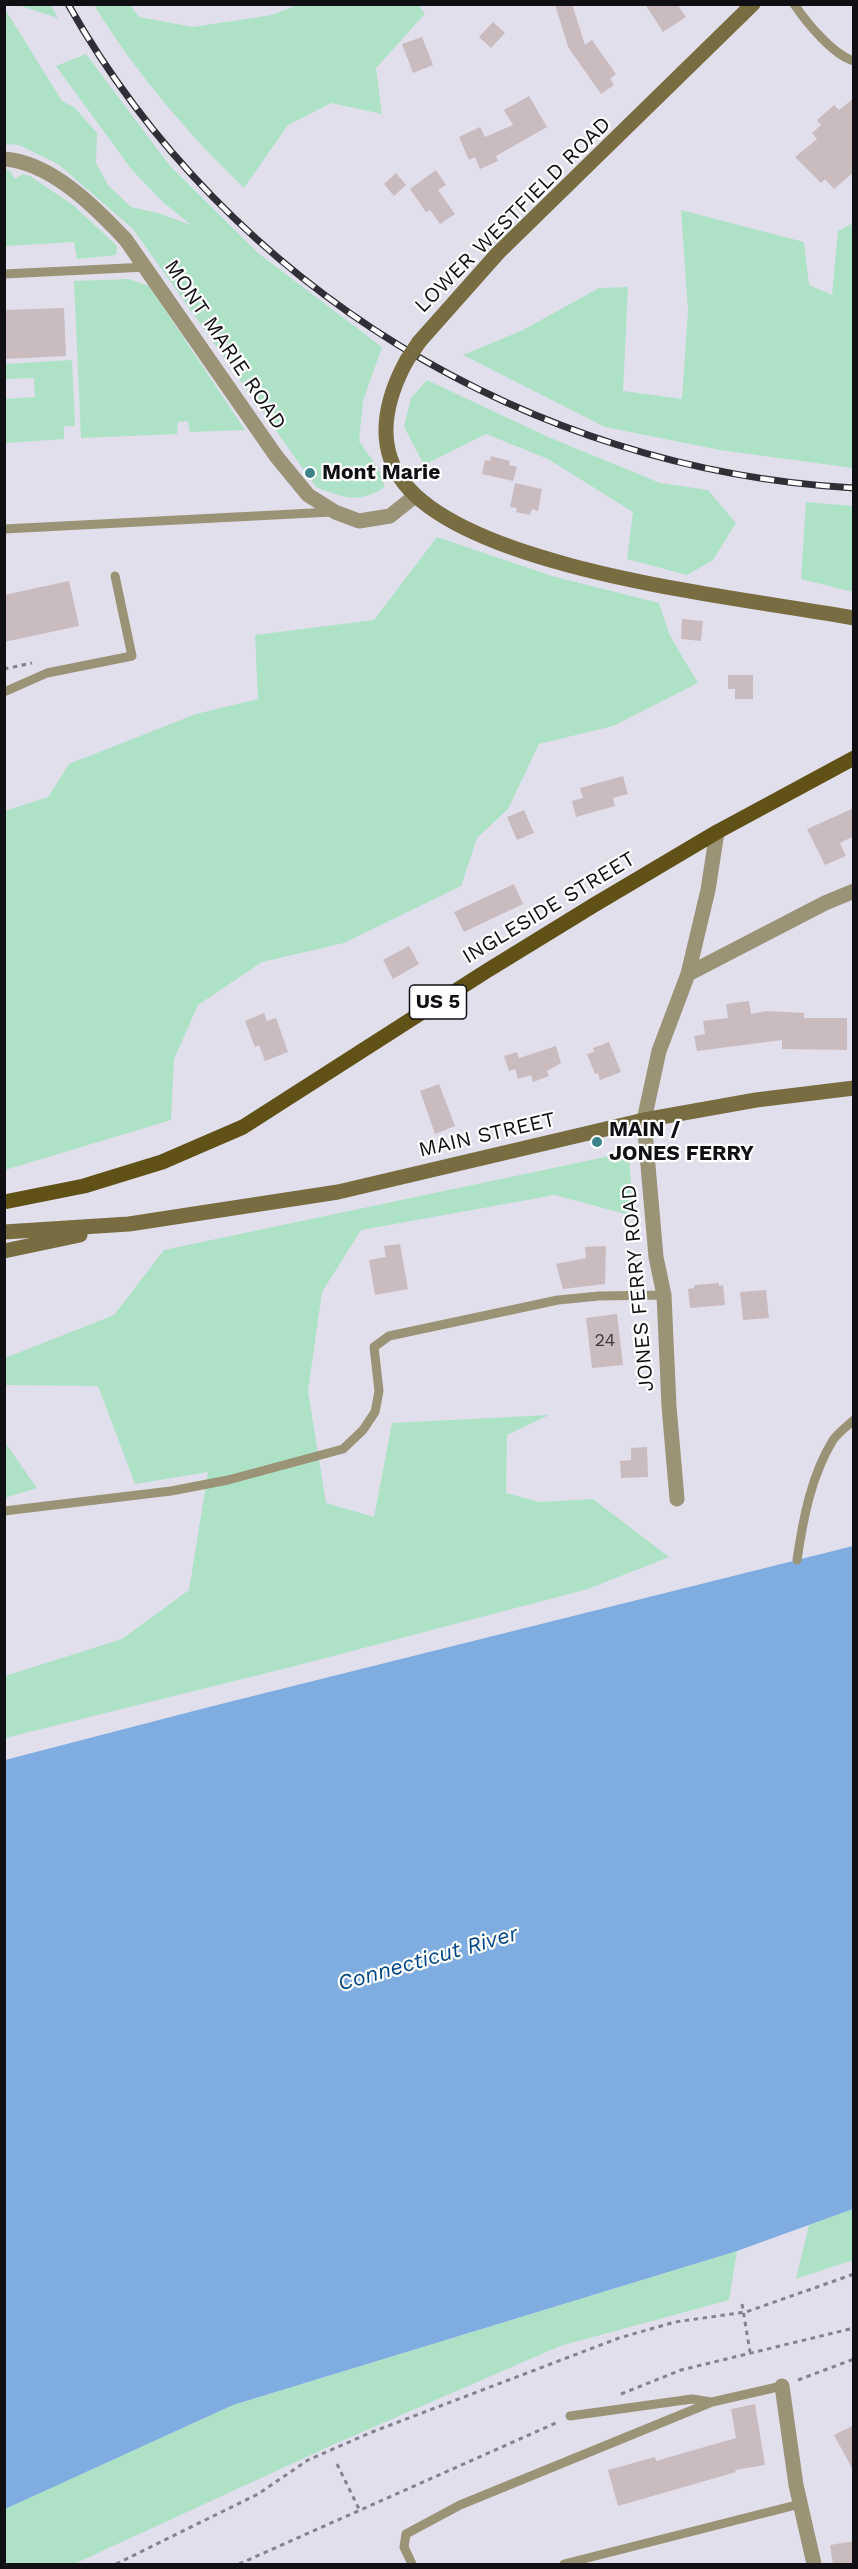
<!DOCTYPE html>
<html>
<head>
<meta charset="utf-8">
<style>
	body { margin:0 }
	#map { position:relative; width:858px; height:2569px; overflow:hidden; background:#e2dfed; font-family:"Work Sans",sans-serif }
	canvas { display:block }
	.frame { position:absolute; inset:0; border:6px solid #100f14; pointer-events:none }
</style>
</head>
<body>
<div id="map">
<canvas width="858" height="2569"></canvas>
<div class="frame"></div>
</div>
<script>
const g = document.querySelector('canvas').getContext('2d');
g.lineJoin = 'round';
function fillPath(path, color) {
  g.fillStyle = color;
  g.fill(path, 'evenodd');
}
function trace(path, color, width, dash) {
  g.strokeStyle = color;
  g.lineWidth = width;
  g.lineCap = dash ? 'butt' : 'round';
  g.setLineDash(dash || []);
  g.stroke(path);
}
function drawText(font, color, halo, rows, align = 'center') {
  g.font = font + ' "Work Sans",sans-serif';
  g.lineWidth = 4.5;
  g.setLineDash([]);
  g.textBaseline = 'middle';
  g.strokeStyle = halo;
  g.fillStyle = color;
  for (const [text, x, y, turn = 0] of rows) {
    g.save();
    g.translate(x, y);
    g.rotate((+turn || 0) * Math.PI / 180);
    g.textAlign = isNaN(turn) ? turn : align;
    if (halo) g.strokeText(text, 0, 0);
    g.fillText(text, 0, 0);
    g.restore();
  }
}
fillPath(new Path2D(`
	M14,5H51L58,18L21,6Z
	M94,5H130L139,17L193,27L272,15L297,5H419L425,14L376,68L382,114L331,103L288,125L244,188C187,133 135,72 94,5Z
	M5,9L62,101L75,108L97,133L96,163L108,185L131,207L158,213L191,225L163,202L132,170L56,66L86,54L170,166L258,253L382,347L363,401L359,441L378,468L385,487C359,504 344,498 316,487L133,229L58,164L19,145L5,144Z
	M5,168L10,171L15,179L23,174L30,176L73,205L117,246L116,255L77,259L74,242L5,246Z
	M681,210L804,242L809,285L832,295L838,231L853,223V468L720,450L605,427L463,355L523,330L599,288L628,287L623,391L682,399L688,311Z
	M129,279L149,286L245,430L190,432L188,421L178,422L177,434L81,438L74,281Z
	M72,360L75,426H64V439L5,443V399L35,397L34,378L5,379V364Z
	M427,380L546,436L660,483L708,490L736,523L713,560L687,575L627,559L633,512L548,459L486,434L424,465L404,427L411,398Z
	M806,502L853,506V592L801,579Z
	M437,537L552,576L659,603L670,636L698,683L613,726L539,744L508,809L477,838L461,886L344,943L262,962L198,1005L174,1059L171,1120L5,1170V811L48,797L69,764L196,714L258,699L255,635L374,620Z
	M629,1152L633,1216L555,1195L361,1230L322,1292L308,1391L326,1503L374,1517L392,1423L549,1415L507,1435L506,1493L539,1502L593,1499L669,1557L588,1589L295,1666L5,1738V1676L122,1639L189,1590L208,1472L135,1484L98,1386L5,1385V1358L114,1315L164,1250Z
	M4,1441L37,1488L5,1498H4Z
	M853,2209V2260L796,2279L809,2225Z
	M737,2251L729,2300L560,2346L337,2443L74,2564H5L4,2509L233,2405Z`), '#aee2c6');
fillPath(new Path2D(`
	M853,1546V2209L737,2251L233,2405L5,2509V1760L209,1707Z`), '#7fade2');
fillPath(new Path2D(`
	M555,4H572L585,45L592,40L616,74L610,79L614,85L601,94L568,47Z
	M645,4H677L686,17L663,32Z
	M493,22L505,33L491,48L479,37Z
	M422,37L433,65L413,73L402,44Z
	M529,96L547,127L496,156L498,161L480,169L475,157L469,160L459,137L480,127L485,137L513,125L504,110Z
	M854,98V172L834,189L825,179L821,183L795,157L817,139L812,133L821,125L817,120L834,105L839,110Z
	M436,170L446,185L438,190L455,214L440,224L430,210L426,212L410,189Z
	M396,173L406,185L394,196L384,184Z
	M64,308L66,356L4,359V310Z
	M491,456L510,461L509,465L517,467L513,481L482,474L485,460L490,461Z
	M515,483L542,489L538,511L532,509L530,515L516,512L517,508L510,507Z
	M69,581L79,626L4,642V595Z
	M682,619L703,621L701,641L681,639Z
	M728,675H753V699H735V689H728Z
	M623,776L628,794L613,798L615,806L576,817L572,801L583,798L580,788Z
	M854,808V836L840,843L846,856L825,865L807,829Z
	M524,810L534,833L517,840L507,817Z
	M514,884L523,904L464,932L454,912Z
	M409,946L419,964L393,979L383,960Z
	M749,1001L751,1014L767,1011L804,1013V1018H847V1050L782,1049V1040L697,1051L694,1036L705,1034L703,1021L728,1018L726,1004Z
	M264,1013L267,1021L276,1018L288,1052L265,1061L259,1045L255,1047L245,1021Z
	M609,1042L621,1072L600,1080L598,1073L595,1074L587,1054L594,1052L593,1048Z
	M556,1046L561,1063L547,1071L549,1076L533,1082L531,1075L518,1079L515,1069L509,1071L504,1056L517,1052L519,1058Z
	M439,1084L455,1126L435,1134L420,1091Z
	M400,1244L408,1289L375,1295L369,1260L386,1257L384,1246Z
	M606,1246L605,1284L563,1289L556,1264L586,1258L585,1247Z
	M719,1283V1286L723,1285L725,1305L690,1308L688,1289L694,1288V1285Z
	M766,1290L769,1318L743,1320L740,1292Z
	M617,1314L623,1365L592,1368L586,1318Z
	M647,1447L648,1477L621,1478L620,1461L631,1460V1448Z
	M755,2404L765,2465L735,2470L736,2472L618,2506L608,2470L655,2457L656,2461L736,2438L731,2409Z
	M854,2425V2472L834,2435Z
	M854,2541V2565H833L830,2545Z`), '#cabbbf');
trace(new Path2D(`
	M4,669L32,663
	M798,2380L854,2359
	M621,2394L681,2370L854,2328
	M337,2464L360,2511
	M116,2564L258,2494L308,2460L372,2432L619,2338L675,2322L746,2312L854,2274
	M239,2564L558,2422`), '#84828b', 3, [4.5, 4.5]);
trace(new Path2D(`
	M794,4C806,22 833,55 854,61
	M4,274L147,267
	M4,529L332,512
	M4,692L47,673L132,656L115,576
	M4,1511L171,1491L228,1480L343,1449L363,1430L375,1412L379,1391L374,1347L389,1336L558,1300L599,1296L664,1295
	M797,1560C803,1519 811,1476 833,1440C838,1433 847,1426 854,1420
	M570,2416L692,2399L711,2402
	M412,2564L404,2547L406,2534L460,2505L712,2402L782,2386
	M564,2564L800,2504`), '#9a9376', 9);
trace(new Path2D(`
	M4,159C51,162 96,208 126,240L276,456L308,495L335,512L359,521L390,516L415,496
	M688,974L825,903L854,891
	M677,1499L669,1406L664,1295L656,1257L644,1120L659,1051L688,974L708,890L717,832
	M782,2386L796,2485L814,2564`), '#9a9376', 15);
trace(new Path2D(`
	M419,342L498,253L753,4
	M407,360C386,398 374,445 404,483C473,571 744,598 854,618
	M4,1232L129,1224L338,1192L644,1120L756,1100L854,1088
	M4,1251L80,1235`), '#786d41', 15);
trace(new Path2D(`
	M4,1202L84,1186L162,1162L243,1127L485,972L594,905L717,832L854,758`), '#605116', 15);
const rail = new Path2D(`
	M68,4C228,288 530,470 854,488`);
trace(rail, '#302f35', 7);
trace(rail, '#fff', 4.5, [14]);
trace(new Path2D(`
	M742,2304L750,2352`), '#84828b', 3, [4.5, 4.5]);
trace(new Path2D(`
	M407,360L419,342`), '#786d41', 15);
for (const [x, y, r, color] of [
	[310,473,6,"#3b828a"],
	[597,1142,6,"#3b828a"]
]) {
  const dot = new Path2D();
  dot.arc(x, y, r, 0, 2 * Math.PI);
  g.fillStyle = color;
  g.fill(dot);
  trace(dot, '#fff', 2);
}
drawText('18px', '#3e3a3f', null, [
	["24",605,1341]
]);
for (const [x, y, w] of [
	[438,1002,57]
]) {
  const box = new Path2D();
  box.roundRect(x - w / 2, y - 17, w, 34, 4.5);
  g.fillStyle = '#fff';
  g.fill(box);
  trace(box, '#100f14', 1.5);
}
drawText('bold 20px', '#100f14', null, [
	["US 5",438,1002]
]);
drawText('21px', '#100f14', '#fff', [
	["LOWER WESTFIELD ROAD",513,215,-45],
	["MONT MARIE ROAD",225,345,56],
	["INGLESIDE STREET",549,908,-31],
	["MAIN STREET",487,1135,-13],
	["JONES FERRY ROAD",638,1288,-95]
]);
drawText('bold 21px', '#100f14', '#fff', [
	["Mont Marie",322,473],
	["MAIN /",609,1130],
	["JONES FERRY",609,1154]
], 'left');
drawText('italic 22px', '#004686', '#fff', [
	["Connecticut River",428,1959,-16]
]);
</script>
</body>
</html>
